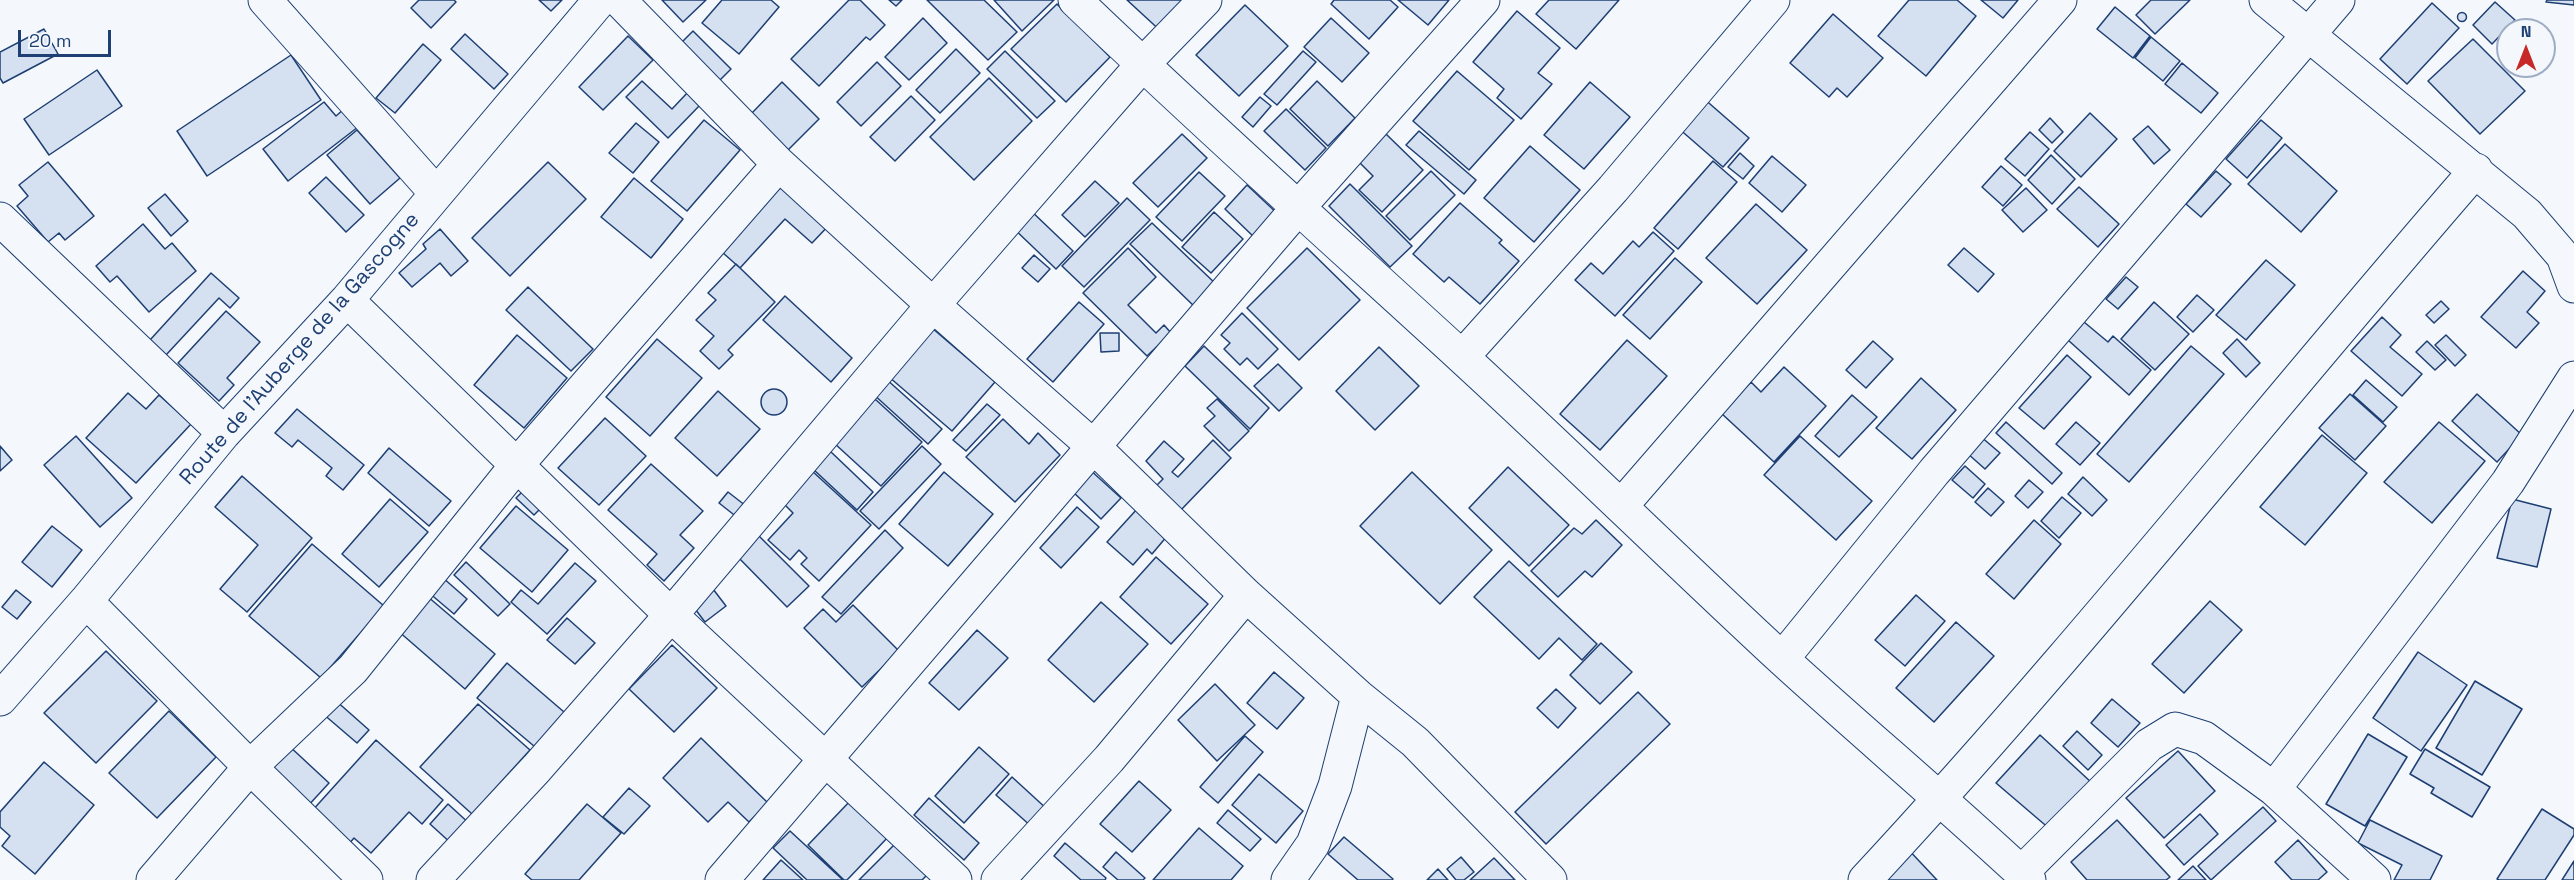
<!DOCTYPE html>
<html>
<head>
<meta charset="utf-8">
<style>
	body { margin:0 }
	#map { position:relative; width:2574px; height:880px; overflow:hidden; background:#f4f7fb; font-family:"Space Grotesk",sans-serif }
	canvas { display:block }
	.north { position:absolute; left:2496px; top:18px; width:60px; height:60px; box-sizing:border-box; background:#f4f7fb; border:2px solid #9eadc5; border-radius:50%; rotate:0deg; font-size:16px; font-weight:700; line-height:24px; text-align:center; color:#1d3f73 }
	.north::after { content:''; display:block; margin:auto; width:21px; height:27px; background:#c62828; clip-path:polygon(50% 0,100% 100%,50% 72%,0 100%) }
	.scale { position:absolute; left:18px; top:30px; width:93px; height:27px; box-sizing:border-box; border:3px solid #1d3f73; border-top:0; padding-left:8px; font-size:18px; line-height:21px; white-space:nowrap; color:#1d3f73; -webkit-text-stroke:4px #f4f7fb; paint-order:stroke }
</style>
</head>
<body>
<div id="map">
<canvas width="2574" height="880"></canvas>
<div class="north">N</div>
<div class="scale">20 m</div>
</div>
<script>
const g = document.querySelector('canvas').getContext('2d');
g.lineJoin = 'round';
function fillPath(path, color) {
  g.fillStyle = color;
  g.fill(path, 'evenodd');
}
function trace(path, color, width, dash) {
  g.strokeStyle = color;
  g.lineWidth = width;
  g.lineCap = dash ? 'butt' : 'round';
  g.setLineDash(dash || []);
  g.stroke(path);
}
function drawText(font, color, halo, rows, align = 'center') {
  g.font = font + ' "Space Grotesk",sans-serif';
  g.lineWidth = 4.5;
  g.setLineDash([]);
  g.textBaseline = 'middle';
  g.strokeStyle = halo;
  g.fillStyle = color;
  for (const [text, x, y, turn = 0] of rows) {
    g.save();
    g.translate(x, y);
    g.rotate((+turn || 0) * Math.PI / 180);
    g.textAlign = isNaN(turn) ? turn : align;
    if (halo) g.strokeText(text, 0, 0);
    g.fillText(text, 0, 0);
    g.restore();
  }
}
const building = new Path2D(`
	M419,0H454L456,2L431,28L411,8Z
	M539,0H562L551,11Z
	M662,0H706L683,22Z
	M722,0H771L779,7L739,54L702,23Z
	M849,0H860L885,25L870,40L866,37L819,86L791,59Z
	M889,0H902L896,6Z
	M927,0H984L1017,32L988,60Z
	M994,0H1054L1022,31Z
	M1127,0H1198L1165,35Z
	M1334,0H1390L1398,7L1369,39L1331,4Z
	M1398,0H1449L1428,25Z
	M1549,0H1619L1576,49L1536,14Z
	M1909,0H1957L1976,16L1926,76L1878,36Z
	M1981,0H2018L2003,18Z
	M2151,0H2190L2155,34L2136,15Z
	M2547,0H2574V5L2546,2Z
	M2495,2L2515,20L2492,44L2473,25Z
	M2432,3L2459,28L2407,84L2380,59Z
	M1057,4L1110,57L1066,102L1011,49Z
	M1245,5L1288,46L1239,96L1196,55Z
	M2115,7L2150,36L2133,58L2097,29Z
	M1517,11L1560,48L1538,73L1552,84L1521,119L1497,98L1504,89L1473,62Z
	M2457.5 17a4.5 4.5 0 1 1 9 0a4.5 4.5 0 1 1-9 0Z
	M1833,14L1883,58L1847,97L1837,88L1829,97L1790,63Z
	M923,18L947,43L909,80L885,57Z
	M1331,18L1369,53L1342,82L1304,47Z
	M44,29L58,54L3,83L0,78V52Z
	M693,31L731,69L719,81L681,43Z
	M465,34L508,74L494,89L451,49Z
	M628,36L653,60L603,110L579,87Z
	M2151,37L2180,61L2163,81L2135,58Z
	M2473,39L2525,91L2480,134L2428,81Z
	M423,44L441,60L395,113L376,98Z
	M956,49L980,73L940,113L916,90Z
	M1005,51L1055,101L1037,118L987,69Z
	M1303,51L1316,62L1277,105L1264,94Z
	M291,55L321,100L207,176L177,131Z
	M877,62L901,86L861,126L837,102Z
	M2182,63L2218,93L2201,113L2165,84Z
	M97,70L122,106L49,155L24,119Z
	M1457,71L1514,120L1469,170L1413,121Z
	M989,78L1032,121L974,180L930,137Z
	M642,81L672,109L689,91L702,103L668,138L626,97Z
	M1317,81L1355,118L1328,146L1290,109Z
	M782,82L819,119L787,151L751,114Z
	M1590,82L1630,117L1584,169L1544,135Z
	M911,96L935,120L895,161L870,137Z
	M1260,97L1271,106L1253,127L1242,117Z
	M1702,97L1749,138L1723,167L1677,127Z
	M324,102L336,116L344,109L358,127L288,181L263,149Z
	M1286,109L1326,148L1305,170L1264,131Z
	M2090,113L2117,139L2081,177L2054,151Z
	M2050,118L2063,132L2052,143L2039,130Z
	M704,120L740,150L687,211L651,181Z
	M2261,120L2282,138L2247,178L2226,159Z
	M636,123L659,142L633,173L609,153Z
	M2148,126L2170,150L2154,164L2133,139Z
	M357,130L400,178L370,204L327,155Z
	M1419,131L1476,180L1464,194L1406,145Z
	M2030,132L2049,149L2025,176L2005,159Z
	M1182,134L1207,158L1158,207L1133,183Z
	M1386,134L1423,170L1382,212L1359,190L1373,176L1358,161Z
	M2285,144L2337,191L2301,232L2248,184Z
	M1530,146L1580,190L1534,242L1484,198Z
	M1740,153L1754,166L1743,179L1728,167Z
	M2051,155L2075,179L2052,204L2028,180Z
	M1772,156L1806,185L1782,212L1749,183Z
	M1713,161L1737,182L1678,249L1654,228Z
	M48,162L94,216L65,240L59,233L48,242L17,206L28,196L19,185Z
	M548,162L586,199L510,276L472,238Z
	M2001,166L2022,185L2003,206L1982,187Z
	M1431,171L1455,195L1410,240L1386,216Z
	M2216,171L2231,184L2201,217L2186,204Z
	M1199,172L1225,196L1182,241L1156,217Z
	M326,177L364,215L346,232L309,193Z
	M634,178L683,219L651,258L601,217Z
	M786,181L832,222L812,243L785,219L740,268L722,252Z
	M1095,181L1119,203L1085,237L1062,215Z
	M1350,184L1412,246L1390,267L1329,206Z
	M1247,185L1280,216L1257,240L1225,209Z
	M2079,187L2119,224L2098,247L2057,209Z
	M2026,188L2047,210L2023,232L2002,210Z
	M165,194L188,221L171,236L148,208Z
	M1127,198L1150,220L1084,287L1062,266Z
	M1460,203L1502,240L1499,243L1519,261L1480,304L1449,277L1444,282L1413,254Z
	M1756,204L1807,250L1757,304L1706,258Z
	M1027,207L1073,251L1056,269L1010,225Z
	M1214,212L1243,239L1211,273L1182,247Z
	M1152,223L1218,286L1197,309L1130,244Z
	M143,224L165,249L172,243L196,271L149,312L117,276L110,282L96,266Z
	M440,229L468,261L451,276L440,263L412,287L399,273L426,249L423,244Z
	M1653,232L1674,251L1615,316L1575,280L1591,263L1603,274L1633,241L1639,247Z
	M1128,248L1156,277L1128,305L1156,333L1164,325L1171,333L1147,356L1083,293Z
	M1307,248L1360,300L1299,360L1247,308Z
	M1964,248L1994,274L1978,292L1948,265Z
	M1034,255L1050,269L1038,282L1022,268Z
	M1675,258L1702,282L1650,339L1623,315Z
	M2266,260L2295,285L2246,340L2216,315Z
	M736,264L775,302L728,350L733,355L719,369L700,351L714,336L696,320L716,300L708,293Z
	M2523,271L2545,291L2527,312L2539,323L2516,348L2481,317Z
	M211,273L239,298L230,308L219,298L166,355L150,340Z
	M2126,277L2138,287L2118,309L2106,299Z
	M528,287L593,349L571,371L506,310Z
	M2197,295L2214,310L2193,332L2177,317Z
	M785,296L852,358L831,382L763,320Z
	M2441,301L2449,309L2434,323L2426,315Z
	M1079,302L1104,324L1053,382L1027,359Z
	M2154,302L2189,334L2155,370L2121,339Z
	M226,311L260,342L227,378L234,385L219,401L178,363Z
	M1242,313L1278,349L1258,369L1247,358L1240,365L1224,349L1230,343L1221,335Z
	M2382,317L2401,335L2390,347L2422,374L2402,396L2351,351Z
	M2084,322L2108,342L2113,336L2151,370L2129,395L2068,340Z
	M932,328L995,382L952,431L889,377Z
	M1100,333H1119V351L1101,352Z
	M517,335L567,378L524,428L474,385Z
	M2446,335L2466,355L2455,366L2435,345Z
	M657,339L702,378L650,436L606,397Z
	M2237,339L2260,363L2246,377L2223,353Z
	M1627,340L1667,376L1600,450L1560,414Z
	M1873,341L1893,359L1866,388L1846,370Z
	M2427,341L2446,360L2435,370L2416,352Z
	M1204,346L1269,408L1250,429L1185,366Z
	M2191,346L2224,374L2129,482L2097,454Z
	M1379,347L1419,386L1375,430L1336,391Z
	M2067,355L2091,377L2044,429L2019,408Z
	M1278,364L1302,388L1279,411L1254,386Z
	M1784,367L1826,406L1774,462L1721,413L1751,382L1761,392Z
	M885,378L942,429L928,444L872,393Z
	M1921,378L1956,410L1912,459L1876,428Z
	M2366,380L2397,407L2383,422L2353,395Z
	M761 402a13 13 0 1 1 26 0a13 13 0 1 1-26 0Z
	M718,391L760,429L717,476L675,438Z
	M128,393L146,409L159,395L191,424L136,483L86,438Z
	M2350,394L2386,426L2355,460L2319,428Z
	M2477,394L2522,435L2497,462L2452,421Z
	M1852,395L1877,417L1839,457L1815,436Z
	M875,399L922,442L881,486L834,443Z
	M1217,399L1249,431L1229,451L1204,426L1215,416L1207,408Z
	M987,404L1000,415L966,451L953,440Z
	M297,409L364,465L343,490L326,476L332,468L298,440L292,447L275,433Z
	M605,418L646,456L599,505L558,468Z
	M1003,419L1029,444L1038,433L1060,455L1015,502L966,457Z
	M2006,422L2062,473L2052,484L1996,433Z
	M2076,422L2100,443L2080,465L2056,444Z
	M2439,422L2485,461L2432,523L2384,482Z
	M1973,430L2000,453L1985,469L1958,445Z
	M2322,435L2367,473L2305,545L2260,507Z
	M76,436L132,498L100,527L44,465Z
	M1800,436L1872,501L1836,540L1764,475Z
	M1213,440L1231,458L1179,512L1154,488L1163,479L1146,461L1164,441L1184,459L1172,472L1178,477Z
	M0,446L12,460L0,471Z
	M922,446L941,464L879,529L860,511Z
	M389,448L451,501L429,526L368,473Z
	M830,451L873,492L857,510L813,469Z
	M651,464L703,511L680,535L694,548L664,581L647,565L657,554L608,510Z
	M1965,466L1985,484L1973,498L1952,480Z
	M1508,467L1569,525L1529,566L1469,508Z
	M1088,468L1121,498L1101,519L1069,488Z
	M811,470L871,525L819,581L801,564L807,558L799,550L790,560L768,540L793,513L782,502Z
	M944,472L993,514L948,566L899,524Z
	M1412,472L1492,550L1440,604L1360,526Z
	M242,476L312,538L247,612L220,589L258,545L215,507Z
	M2083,477L2107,500L2092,516L2068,494Z
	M2029,480L2043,492L2028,508L2015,496Z
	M528,486L545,504L534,515L516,498Z
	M1988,488L2004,502L1991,516L1975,502Z
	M728,492L746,506L738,518L719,503Z
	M2062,497L2081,513L2059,538L2041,521Z
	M390,499L428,532L379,587L342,554Z
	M2512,499L2551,509L2537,567L2497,558Z
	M516,506L568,550L532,592L480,548Z
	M1077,507L1099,527L1061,568L1040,548Z
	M1138,508L1168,535L1152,554L1147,549L1133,565L1107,542Z
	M1596,520L1622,545L1592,577L1585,571L1558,597L1531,571L1574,528L1582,534Z
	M2034,520L2061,544L2014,599L1986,574Z
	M52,526L82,550L52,587L22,562Z
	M885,530L903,548L841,614L822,597Z
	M754,531L809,586L787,607L733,552Z
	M312,544L384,606L321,678L249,616Z
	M1156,557L1208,604L1171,644L1120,597Z
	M1509,561L1597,644L1582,660L1559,638L1539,659L1474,597Z
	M466,562L510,604L498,616L454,575Z
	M575,563L596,581L547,634L511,602L521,590L538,604Z
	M442,577L467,599L454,614L428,592Z
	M713,589L726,606L705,622L692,605Z
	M16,590L31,602L17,619L2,607Z
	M1916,595L1945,621L1905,666L1875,640Z
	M427,596L495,654L465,689L397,630Z
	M2210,601L2242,630L2184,693L2152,664Z
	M1101,602L1148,644L1094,702L1048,660Z
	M853,605L899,651L862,687L804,628L823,609L836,622Z
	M567,618L595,643L575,664L547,640Z
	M1956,622L1994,656L1934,722L1896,688Z
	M977,630L1008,658L959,710L929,683Z
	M1601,643L1632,672L1600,704L1570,675Z
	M672,645L717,688L674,732L629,689Z
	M106,651L157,701L96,763L44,713Z
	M2418,652L2467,685L2421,751L2373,718Z
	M507,663L571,718L541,752L477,698Z
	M1274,672L1304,698L1277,729L1247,703Z
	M2475,681L2522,709L2482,775L2436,748Z
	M1215,684L1255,725L1217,761L1178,720Z
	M1556,689L1576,708L1558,728L1537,708Z
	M1638,692L1670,724L1546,844L1515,812Z
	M334,699L369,730L357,743L322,713Z
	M2112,699L2140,723L2118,747L2091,723Z
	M478,704L530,750L472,814L420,767Z
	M169,711L216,757L157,818L109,773Z
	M2077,731L2102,755L2088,770L2063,746Z
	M2368,734L2407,757L2365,826L2326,804Z
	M2040,735L2092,783L2051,830L1996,783Z
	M1245,736L1263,752L1218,803L1200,787Z
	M701,738L768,803L749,822L728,802L708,822L663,778Z
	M376,740L443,800L422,824L409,812L371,853L354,838L348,845L311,812Z
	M287,744L329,783L306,808L264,768Z
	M979,747L1009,774L964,823L935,796Z
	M2425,749L2490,787L2472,817L2431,793L2434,788L2410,774Z
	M2178,751L2215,791L2164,838L2126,798Z
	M44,762L94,805L35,874L2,846L10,836L0,827V812Z
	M1259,774L1303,811L1276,843L1232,805Z
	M1012,777L1048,810L1032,827L996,795Z
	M1139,781L1171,810L1132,852L1100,824Z
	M629,788L650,806L624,834L603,817Z
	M929,798L979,843L964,860L914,815Z
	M852,799L890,835L847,880H844L808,845Z
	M448,804L471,825L453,845L430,824Z
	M587,804L621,833L579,880H532L525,874Z
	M2263,807L2276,821L2211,880L2198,866Z
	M2542,809L2574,829V835L2545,880H2499L2497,879Z
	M1228,810L1261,839L1250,851L1217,823Z
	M2200,814L2218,834L2184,865L2166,845Z
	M2117,820L2170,877L2166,880H2087L2071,862Z
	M2370,820L2442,856L2430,880H2394L2402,865L2358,843Z
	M1199,828L1243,866L1231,880H1153Z
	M790,831L843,880H807L773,848Z
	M1344,837L1393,879L1392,880H1358L1328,854Z
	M899,840L930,872L922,880H859Z
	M2298,840L2327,872L2318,880H2292L2275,862Z
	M1065,843L1106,878L1105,880H1081L1054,856Z
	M1905,846L1937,880H1871Z
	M1116,852L1145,878L1143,880H1118L1103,867Z
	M1461,857L1474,872L1464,880H1456L1447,869Z
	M1494,858L1515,880H1470Z
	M781,860L803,880H763Z
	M2574,861V880H2562Z
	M2193,866L2206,880H2178Z
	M1438,869L1448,880H1427Z`);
fillPath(building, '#d5e0f0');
trace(building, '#1d3f73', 1.5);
const minor = new Path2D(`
	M265,0L436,193
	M619,0L779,164L933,305L1094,447L1246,595L1358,696L1415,742L1550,880
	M1075,0C1202,122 1333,239 1463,358C1571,457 1674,559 1781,658C1863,733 1948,804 2029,880
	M2266,0L2527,214L2563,256L2574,286
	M0,219L224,433
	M347,300L671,615L955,880
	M1462,357L1613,189L1773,0
	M1622,505L2060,0
	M86,601L250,767L366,880
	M1782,659L1934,472L2338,0
	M0,699L86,601L224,433L347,300L600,0
	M2274,789L2508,482L2574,378
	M2021,873L2149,745L2175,729L2204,738L2274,789L2374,880
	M153,880L250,767L353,669L516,466L779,164
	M433,880L537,768L671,615L933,305L1142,65L1205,0
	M722,880L1297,209L1483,0
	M998,880L1109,759L1246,595
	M1288,880L1313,844L1335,786L1358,696
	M1865,880C2078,651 2271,406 2476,170`);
trace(minor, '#1d3f73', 35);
trace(minor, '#f4f7fb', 33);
drawText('21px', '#1d3f73', '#f4f7fb', [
	["Route de l'Auberge de la Gascogne",300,349,-49]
]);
</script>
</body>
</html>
